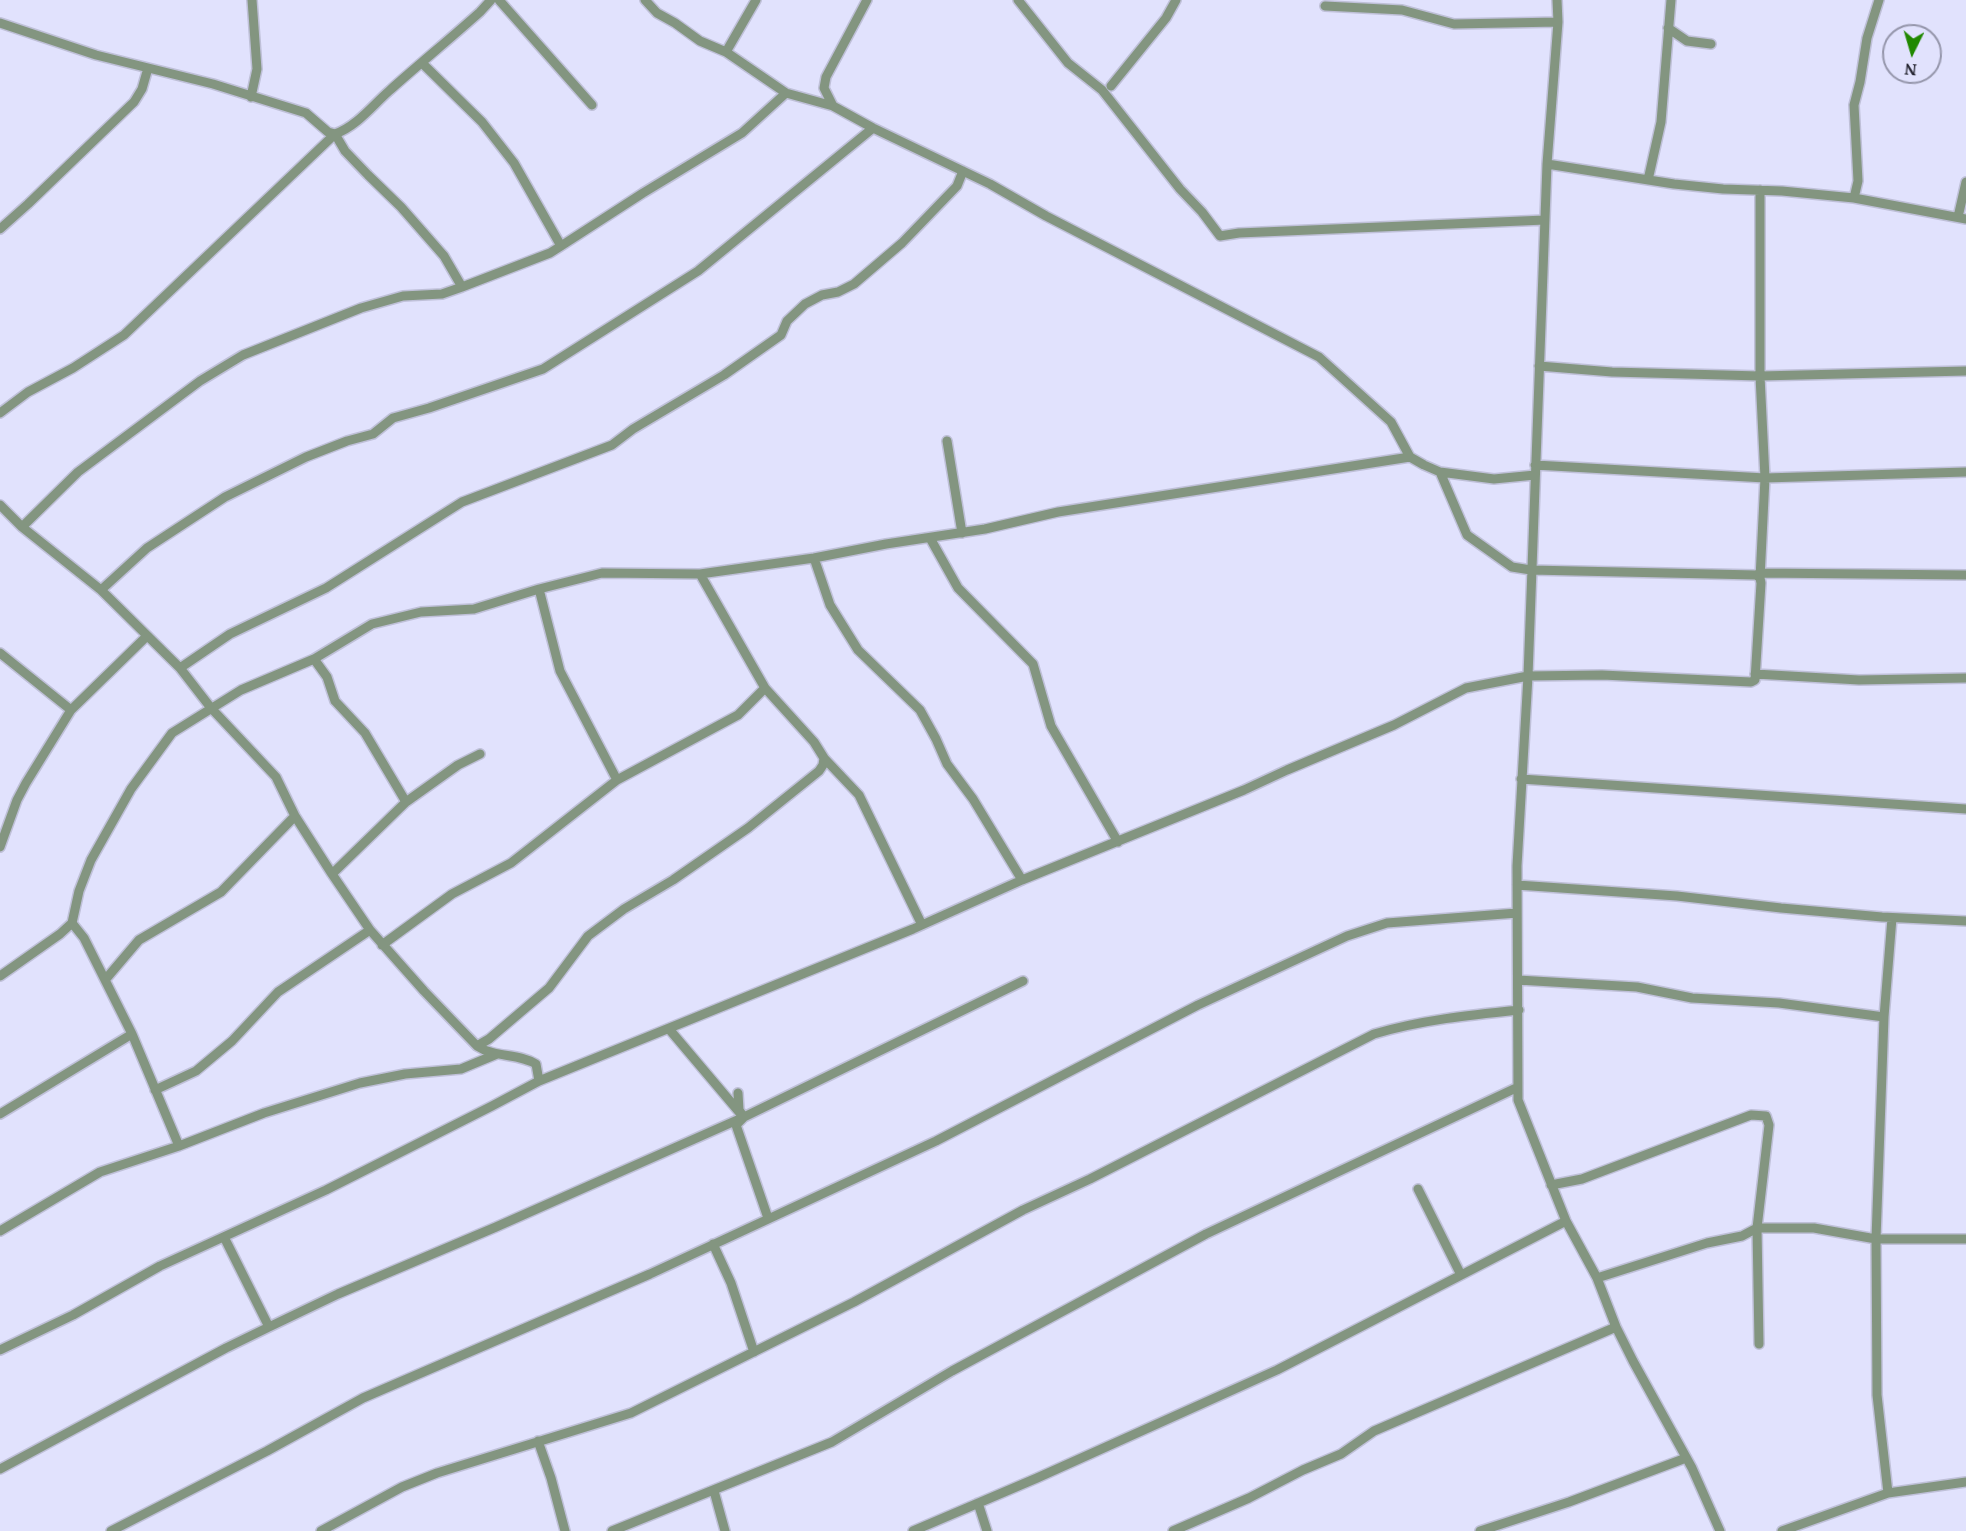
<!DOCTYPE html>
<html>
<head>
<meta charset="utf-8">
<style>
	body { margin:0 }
	#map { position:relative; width:1966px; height:1531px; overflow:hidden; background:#e1e2fd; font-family:"PT Serif",serif }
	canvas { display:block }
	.north { position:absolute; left:1882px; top:24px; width:60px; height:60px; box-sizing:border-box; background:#e1e2fd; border:2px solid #9596ab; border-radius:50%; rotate:185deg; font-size:16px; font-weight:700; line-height:24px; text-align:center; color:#23232f }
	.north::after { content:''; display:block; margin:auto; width:21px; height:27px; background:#208800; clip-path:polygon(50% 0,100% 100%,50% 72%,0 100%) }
</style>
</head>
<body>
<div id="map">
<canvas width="1966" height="1531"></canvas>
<div class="north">N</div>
</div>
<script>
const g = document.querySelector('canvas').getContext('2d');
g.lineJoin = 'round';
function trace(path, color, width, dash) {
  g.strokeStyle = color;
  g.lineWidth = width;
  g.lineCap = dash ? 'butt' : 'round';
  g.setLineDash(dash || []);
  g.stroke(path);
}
const street = new Path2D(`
	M499,0L592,105
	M645,0L657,13L675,23L700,41L726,52L786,93L833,106L873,128L990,184L1046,216L1319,357L1391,422L1410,457L1424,465L1440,472L1494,479L1535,475
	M1018,0L1068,63L1102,90L1180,189L1202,212L1220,236L1239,233L1545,220
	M1557,0L1558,22L1547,164L1528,676L1517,866L1518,1100L1566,1221L1597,1278L1616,1327L1633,1361L1692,1468L1720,1531
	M1325,6L1402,10L1454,24L1558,22
	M0,23L96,55L213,84L306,113L328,132L335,134C357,126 372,106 389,91C419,64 450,39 480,12L491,0
	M1668,28L1687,41L1711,44
	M726,52L756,0
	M422,63L482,122L514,163L561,246
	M1111,86L1166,18L1176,0
	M251,97L257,69L252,0
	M833,106L824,88L826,77L867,0
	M1547,164L1674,184L1723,189L1782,191L1854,198L1858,181L1854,105L1860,82L1867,38L1879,0
	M1648,180L1661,122L1671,0
	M1854,198L1966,219
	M1958,217L1966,182
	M0,229L28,204L134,102L142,89L148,68
	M1539,366L1612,372L1760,376L1966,371
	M0,413L28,392L73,368L124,335L335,134L345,151L368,175L401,207L444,256L462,287L550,253L561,246L643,193L742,133L786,93
	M947,441L962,533
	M1535,465L1765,478L1966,472
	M0,505L22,527L101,590L180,668L211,708L276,777L295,816L332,874L370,930L424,991L477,1046C495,1058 518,1053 536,1064L539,1081
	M22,527L78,472L200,381L243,355L361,308L403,296L442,294L462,287
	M930,538L958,588L1033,664L1051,726L1118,842
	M814,558L830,605L858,650L920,710L936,739L947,764L973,799L1022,880
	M1759,573L1966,575
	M1760,578L1765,478L1760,376V190
	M539,589L560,671L617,780
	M101,590L147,548L225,497L306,457L347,441L373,434L393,418L429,408L543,369L698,271L873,128
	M0,653L71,710
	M314,659L327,677L335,701L365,733L406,802
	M180,668L230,634L326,588L462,502L612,445L633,429L724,375L781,335L787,321L805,304L822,295L838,292L854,284L902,243L957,186L963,171
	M1755,674L1859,680L1966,678
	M824,758L859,795L922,925
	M1521,779L1966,809
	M0,847L17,800L26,783L71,710L147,636
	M332,874L406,802L458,765L480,754
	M1517,885L1677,896L1781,908L1882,917L1966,921
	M72,923L84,938L132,1034L179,1146
	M382,945L452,894L511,863L617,780L738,715L765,688
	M0,976L60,934L72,923L79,891L91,860L131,789L172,733L241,690L314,659L372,624L421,612L474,609L539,589L602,573L700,574L814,558L886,544L985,529L1058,512L1410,457
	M105,980L139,940L221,892L295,816
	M1518,980L1637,987L1692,998L1779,1003L1884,1017
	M669,1029L740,1113
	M477,1046L489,1039L549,988L588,936L624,909L673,880L748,828L819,771L823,765L824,758L814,742L765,688L700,574
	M155,1090L196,1071L232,1041L278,992L370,930
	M738,1093L739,1110L744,1117L736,1125L768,1218
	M0,1114L132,1034
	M1551,1185L1582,1179L1751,1115L1766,1116L1769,1125L1757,1228L1759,1344
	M1418,1189L1461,1275
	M0,1231L100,1172L179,1146L264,1113L360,1083L405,1074L461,1069L497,1054
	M224,1237L269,1327
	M713,1244L731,1283L754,1352
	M1597,1278L1707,1243L1742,1236L1757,1228H1814L1876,1239H1966
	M0,1350L73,1315L160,1266L326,1190L492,1106L539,1081L913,929L1022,880L1244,790L1287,770L1394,725L1466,688L1528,676L1602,675L1751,682L1755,680L1761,583L1760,578L1756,575L1531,570L1512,567L1467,535L1440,472
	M538,1441L551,1478L565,1531
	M0,1469L226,1348L269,1327L338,1294L496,1227L744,1117L1023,981
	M714,1491L725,1531
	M1888,1493L1877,1395L1876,1239L1884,1017L1892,918
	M978,1503L987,1531
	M111,1531L267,1451L363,1398L650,1274L936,1141L1198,1005L1347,936L1387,923L1517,913
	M321,1531L402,1487L437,1473L631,1413L854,1302L1023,1210L1090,1179L1374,1034C1421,1020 1470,1015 1519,1010
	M612,1531L832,1442L952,1371L1206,1234L1516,1088
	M913,1531L1037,1478L1277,1370L1566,1221
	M1173,1531L1249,1498L1303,1470L1341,1454L1374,1431L1616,1327
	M1480,1531L1569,1502L1686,1458
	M1782,1531L1888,1493L1966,1482`);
trace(street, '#bfc0d8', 12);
trace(street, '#839580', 9);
</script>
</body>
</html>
